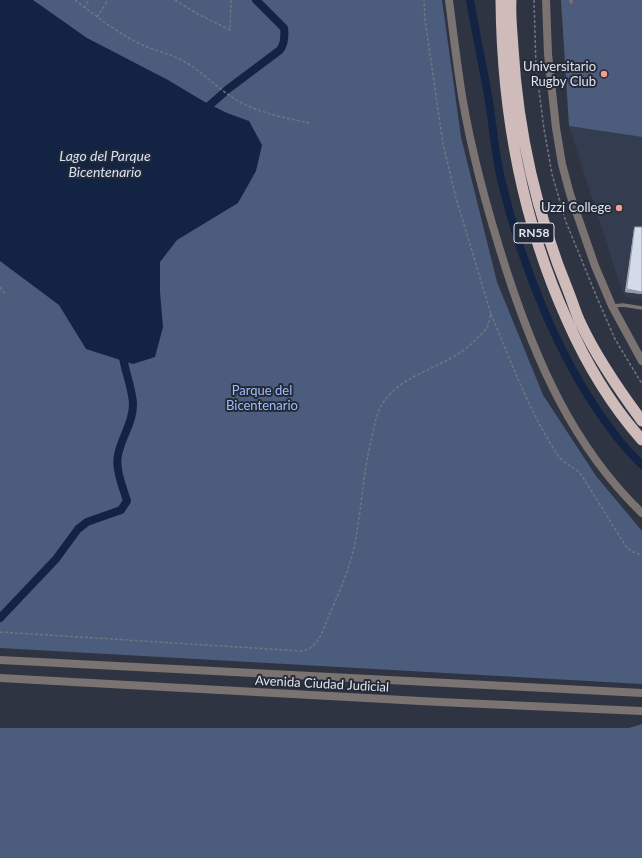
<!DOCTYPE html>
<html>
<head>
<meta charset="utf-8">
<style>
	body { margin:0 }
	canvas { display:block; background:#2e3441 }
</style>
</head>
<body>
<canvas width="642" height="858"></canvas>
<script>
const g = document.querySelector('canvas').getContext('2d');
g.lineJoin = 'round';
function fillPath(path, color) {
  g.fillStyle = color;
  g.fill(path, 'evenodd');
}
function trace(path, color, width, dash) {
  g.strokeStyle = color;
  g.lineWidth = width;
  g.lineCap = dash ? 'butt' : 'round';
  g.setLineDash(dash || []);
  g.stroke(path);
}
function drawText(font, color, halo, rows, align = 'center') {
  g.font = font + ' Lato,sans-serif';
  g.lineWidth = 4;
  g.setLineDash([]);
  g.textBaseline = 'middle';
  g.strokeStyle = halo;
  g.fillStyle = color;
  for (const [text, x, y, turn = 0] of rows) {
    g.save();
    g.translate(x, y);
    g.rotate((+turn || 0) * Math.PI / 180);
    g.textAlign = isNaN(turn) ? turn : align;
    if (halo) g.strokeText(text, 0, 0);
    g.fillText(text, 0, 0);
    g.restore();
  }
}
fillPath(new Path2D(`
	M569,126L642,137V299L626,297L622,291Z`), '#343d4f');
fillPath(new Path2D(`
	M0,0H442L461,137L497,282L543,395L596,476L642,531V684L0,648Z
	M561,0H642V137L569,126Z
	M642,724V858H0V728H629Z`), '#4c5c7d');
fillPath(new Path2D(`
	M0,0H33L87,38L168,80L203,101L227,113L249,121L262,145L256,171L238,203L177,240L160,262V292L163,327L155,357L133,364L86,349L59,305L0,261Z`), '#132343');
trace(new Path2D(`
	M470,0C476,34 483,67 489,101C493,127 495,153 501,179C522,267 560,364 616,436C624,447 633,456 642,465
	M202,112L228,89L280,50C285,43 285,36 284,28L256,0
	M0,618L56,559L78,529L87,522L121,510L127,501C123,487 115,470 118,455C121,438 133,423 133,405C133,388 123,368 122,350`), '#132343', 8);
trace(new Path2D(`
	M75,0C96,16 116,32 140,44C155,51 172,54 185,62C201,71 214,85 229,95C253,112 281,117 309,123
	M175,0L196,13L230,30L231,0
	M534,0L536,67L544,129L552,174L566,222L598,300L615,339L642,384
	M84,8L89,0
	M97,17L108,0
	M0,287L5,294
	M491,314C511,362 529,411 557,454C565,466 575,466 582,476L627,548L633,552L642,555
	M0,632L301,651C318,649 322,632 328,618C337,598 346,577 352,556C362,515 362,473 373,433C375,423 377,413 382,404C404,370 452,368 478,337C482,334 486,330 488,325C489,322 490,317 491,314L456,198L443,144L425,20L424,0`), '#707681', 1.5, [3, 2]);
trace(new Path2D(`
	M571,2V0
	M613,306L623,305L642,308`), '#7b7372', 3.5);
trace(new Path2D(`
	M449,0C453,32 457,64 462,96C472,155 488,213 506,269C535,359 573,447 642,513
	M546,0L548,54L556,128L562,164L570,194L595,266L612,306L642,361
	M0,660L642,693
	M0,678L439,702L642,711`), '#7b7372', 8);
trace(new Path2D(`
	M501,0C502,111 521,218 567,320C586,363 611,405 642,440
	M511,0C510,16 512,32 513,48C518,132 537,215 569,293C573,303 576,314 581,324C597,358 619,390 642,421`), '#cfbcba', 11);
fillPath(new Path2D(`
	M635,227L642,294L625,292L634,229Z`), '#b5bcca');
fillPath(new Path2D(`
	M627,289L642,292V294L625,292Z`), '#9499a4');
const building = new Path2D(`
	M635,227H642V292L627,289Z`);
fillPath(building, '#d3dbeb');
trace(building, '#9499a4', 1);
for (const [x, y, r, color] of [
	[604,74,4,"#f59c95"],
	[619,208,4,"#f59c95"]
]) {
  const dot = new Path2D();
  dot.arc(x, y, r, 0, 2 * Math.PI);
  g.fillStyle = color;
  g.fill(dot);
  trace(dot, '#242a37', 1.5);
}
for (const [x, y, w] of [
	[534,233,40]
]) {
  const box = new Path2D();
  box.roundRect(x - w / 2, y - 10, w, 20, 3);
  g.fillStyle = '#242a37';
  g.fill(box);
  trace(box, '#e1e5ed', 1);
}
drawText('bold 12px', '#e1e5ed', null, [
	["RN58",534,233]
]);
drawText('13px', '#e1e5ed', '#242a37', [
	["Universitario",596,67],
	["Rugby Club",596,82],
	["Uzzi College",611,208]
], 'right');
drawText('13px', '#9ebefb', '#242a37', [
	["Parque del",262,391],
	["Bicentenario",262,406]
]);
drawText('13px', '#e1e5ed', '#242a37', [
	["Avenida Ciudad Judicial",322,684,3]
]);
drawText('italic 14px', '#d3e1fa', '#242a37', [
	["Lago del Parque",105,156],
	["Bicentenario",105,172]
]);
</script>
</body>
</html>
